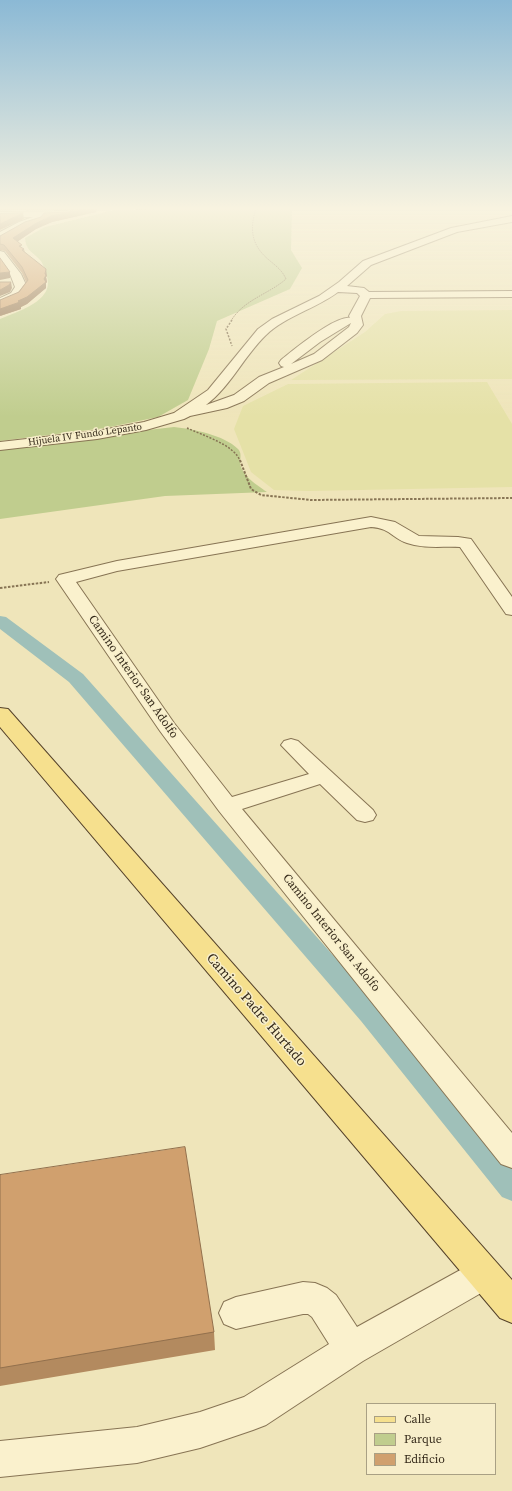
<!DOCTYPE html>
<html>
<head>
<meta charset="utf-8">
<style>
	body { margin:0 }
	#map { position:relative; width:512px; height:1491px; overflow:hidden; background:#efe5ba; font-family:"Source Serif 4",serif }
	canvas { display:block }
	.legend { position:absolute; left:366px; top:1403px; width:130px; height:72px; box-sizing:border-box; background:#f7eeca; border:1px solid #a9a084; margin:0; padding:5px 7px; list-style:none; font-size:12px; color:#352a1a }
	.legend li { display:flex; align-items:center; gap:8px; height:20px }
	.legend b { width:20px; border:1px solid #a9a084 }
</style>
</head>
<body>
<div id="map">
<canvas width="512" height="1491"></canvas>
<ul class="legend">
<li><b style="height:5px;background:#f6e08e"></b>Calle</li>
<li><b style="height:11px;background:#c0cd8e"></b>Parque</li>
<li><b style="height:11px;background:#d0a06e"></b>Edificio</li>
</ul>
</div>
<script>
const g = document.querySelector('canvas').getContext('2d');
g.lineJoin = 'round';
function fillPath(path, color) {
  g.fillStyle = color;
  g.fill(path, 'evenodd');
}
function trace(path, color, width, dash) {
  g.strokeStyle = color;
  g.lineWidth = width;
  g.lineCap = dash ? 'butt' : 'round';
  g.setLineDash(dash || []);
  g.stroke(path);
}
function drawText(font, color, halo, rows, align = 'center') {
  g.font = font + ' "Source Serif 4",serif';
  g.lineWidth = 3;
  g.setLineDash([]);
  g.textBaseline = 'middle';
  g.strokeStyle = halo;
  g.fillStyle = color;
  for (const [text, x, y, turn = 0] of rows) {
    g.save();
    g.translate(x, y);
    g.rotate((+turn || 0) * Math.PI / 180);
    g.textAlign = isNaN(turn) ? turn : align;
    if (halo) g.strokeText(text, 0, 0);
    g.fillText(text, 0, 0);
    g.restore();
  }
}
fillPath(new Path2D(`
	M512,310V379L291,380L365,332L385,314L401,311Z
	M487,382L512,424V487L309,491L274,490L251,472L234,429L243,406L288,384Z`), '#e5e1a7');
fillPath(new Path2D(`
	M152,209H292L291,250L302,268L290,289L217,321L209,349L188,400L158,417L105,428L0,441V319C19,311 57,300 46,274C45,270 43,263 40,260C33,252 26,251 25,238L45,227L114,210Z
	M174,427C193,429 224,435 238,449C242,453 240,458 240,463C242,476 257,485 267,492L165,496L0,519V447Z`), '#c0cd8e');
fillPath(new Path2D(`
	M0,616L6,617L83,674L379,1007L512,1167V1201L502,1197L361,1021L69,682L0,629Z`), '#9fc0b9');
const minor = new Path2D(`
	M68,211L73,214L71,216L42,217L43,219L41,221L25,226L0,241V232L19,222L33,217L0,218V212Z
	M512,216V222L457,232L371,265L347,286L364,288L369,292L512,291V297L370,298L361,316L363,325L357,333L322,360L269,383L244,401L227,408L190,416L184,419L146,430L97,439L0,450V442L97,431L144,422L174,413L208,390L258,329L272,319L319,296L339,282L363,261L451,228ZM338,292L357,293L360,296L349,316L350,318C336,315 292,351 281,360L279,363L281,366L284,367L259,377L234,395L206,405C231,386 244,356 266,335C284,317 317,308 338,292ZM351,323L349,327L314,354L291,364L320,342Z
	M0,251L4,252L21,274L27,287L19,297L0,306V298L11,293L15,287L10,274L0,261Z
	M371,517L395,522L419,536L458,537L471,539L512,597V615L506,614L460,547C442,546 424,549 407,543C392,538 390,528 371,527L117,571L76,582L174,723L232,797L309,774L281,745L284,741L291,739L298,741L373,810L376,815L373,820L365,822L357,820L320,784L242,809L512,1133V1168L501,1164L219,811L160,731L56,579L59,575L117,561Z
	M484,1259L495,1263L500,1274L495,1285L363,1361L266,1425L253,1430L200,1448L137,1463L0,1477V1441L137,1427L200,1412L244,1397L329,1344L312,1317L308,1314H303L236,1329L224,1324L219,1313L224,1302L236,1297L303,1282L315,1283L327,1288L336,1295L357,1327L473,1263Z`);
const major = new Path2D(`
	M0,708L8,709L512,1280V1323L500,1318L0,727Z`);
trace(minor, '#877454', 2);
trace(major, '#544129', 2);
trace(new Path2D(`
	M231,321C243,300 269,294 286,279C282,270 276,266 269,260C252,246 249,230 256,209`), '#877454', 1, [1.5, 1]);
trace(new Path2D(`
	M232,320L226,329L232,346
	M187,428C202,435 235,445 240,461`), '#877454', 1.5, [2, 1.5]);
trace(new Path2D(`
	M240,460L251,489L261,495L311,500L512,498
	M0,588L49,582`), '#877454', 2, [2.5, 1.5]);
fillPath(minor, '#faf1cd');
fillPath(major, '#f6e08e');
fillPath(new Path2D(`
	M0,209H97L96,212L52,222L36,229L18,241L22,248L24,249L25,252L47,276L46,277L47,282L46,283V288L27,304L21,307V309L0,316L26,282L22,273L5,251L0,250V236L71,211L68,210H0Z
	M0,1175L214,1332L215,1350L0,1386Z`), '#b38a5f');
fillPath(new Path2D(`
	M86,209H97L96,212L52,222L36,229L14,244L13,238L35,224L51,216Z
	M23,213L24,219L0,230V224Z
	M46,269L47,276L46,277L47,282L46,283V288L27,304L21,307V309L0,316V309L18,301L44,279Z
	M10,272V278L0,280V273Z
	M11,282L12,288L10,292L0,296V290Z`), '#92704d');
const building = new Path2D(`
	M74,209H86L51,216L35,224L13,238L22,245L19,246L24,249L22,250L46,269L45,274L46,275L44,279L46,282L27,297L18,301L20,302L0,309V300L19,292L28,280L22,267L4,245L0,244V236L25,222L41,217L44,213L71,212Z
	M23,213L0,224V214Z
	M0,258L10,272L0,273Z
	M0,282H11L9,285L0,290Z
	M185,1147L214,1332L0,1368V1175Z`);
fillPath(building, '#d0a06e');
trace(building, '#92704d', 1);
const sky = g.createLinearGradient(0, 0, 0, 417);
sky.addColorStop(0, '#8bb9d5');
sky.addColorStop(0.5, '#f8f3e0');
sky.addColorStop(1, '#f8f3e000');
g.fillStyle = sky;
g.fillRect(0, 0, 512, 417);
drawText('10px', '#352a1a', '#f7eeca', [
	["Hijuela IV Fundo Lepanto",85,435,-8]
]);
drawText('12px', '#352a1a', '#f7eeca', [
	["Camino Interior San Adolfo",133,677,55],
	["Camino Interior San Adolfo",331,933,51]
]);
drawText('14px', '#352a1a', '#f7eeca', [
	["Camino Padre Hurtado",256,1010,49]
]);
</script>
</body>
</html>
